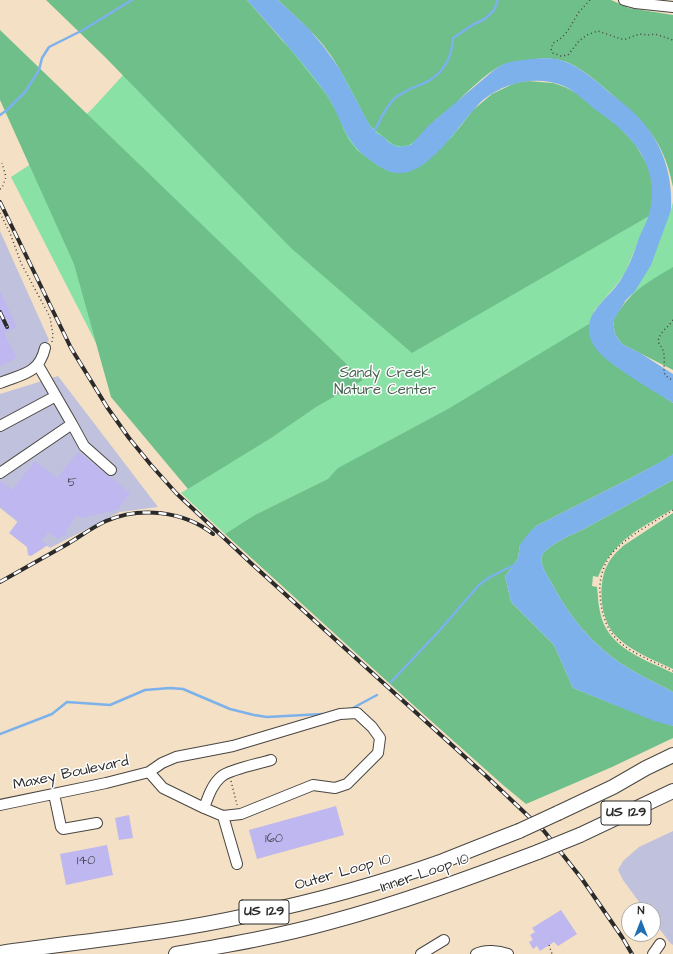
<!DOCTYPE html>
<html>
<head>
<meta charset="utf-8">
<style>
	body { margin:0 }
	#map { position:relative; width:673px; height:954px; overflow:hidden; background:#f4e0c4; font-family:"Architects Daughter",sans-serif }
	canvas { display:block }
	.north { position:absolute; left:621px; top:902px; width:40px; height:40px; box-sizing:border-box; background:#fff; border:1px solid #aaa; border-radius:50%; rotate:0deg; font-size:11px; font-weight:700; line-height:16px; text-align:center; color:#2b2b2b }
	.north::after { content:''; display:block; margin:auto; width:14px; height:18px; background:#1f6fb2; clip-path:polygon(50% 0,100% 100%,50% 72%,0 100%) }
</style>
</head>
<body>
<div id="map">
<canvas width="673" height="954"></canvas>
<div class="north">N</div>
</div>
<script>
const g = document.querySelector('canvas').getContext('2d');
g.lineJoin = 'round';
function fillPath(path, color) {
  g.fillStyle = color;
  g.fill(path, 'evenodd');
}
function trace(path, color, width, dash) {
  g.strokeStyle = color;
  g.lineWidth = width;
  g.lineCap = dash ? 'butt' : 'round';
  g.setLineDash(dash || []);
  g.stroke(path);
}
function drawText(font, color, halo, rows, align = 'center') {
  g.font = font + ' "Architects Daughter",sans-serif';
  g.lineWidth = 3;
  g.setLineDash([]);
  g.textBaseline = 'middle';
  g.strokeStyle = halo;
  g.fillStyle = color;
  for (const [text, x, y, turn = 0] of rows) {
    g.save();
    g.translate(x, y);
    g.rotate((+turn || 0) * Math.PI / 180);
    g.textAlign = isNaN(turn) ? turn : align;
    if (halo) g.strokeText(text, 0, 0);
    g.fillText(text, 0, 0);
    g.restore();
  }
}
fillPath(new Path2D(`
	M0,231L49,340L27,370L0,380Z
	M58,376L158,507L120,512L50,548L0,508V394Z
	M673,831V945L670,943L653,920V910H645L623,880L618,870L623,861L639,847Z`), '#c0c2dd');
fillPath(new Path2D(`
	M218,9L641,220L649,216L625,273L618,283L594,311L673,412V465L242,524L225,534L181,493L198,482L115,380L11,177L43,156L93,108L155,40Z
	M673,202V365L620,319L671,210Z`), '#89e1a5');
fillPath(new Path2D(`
	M46,0H247L295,55L326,94L339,116L343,128L349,140L357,150L377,165L388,171L401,173L424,164L452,137L473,110L492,94L515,83L528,81L553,83L565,87L576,93L619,127L635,144L648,166L651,178L653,191L652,203L649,216L412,353L291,248L105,57Z
	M278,0H611L629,8L673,15V187C663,137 644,123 608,91C593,78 574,61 554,59C544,57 534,59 524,61C513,62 504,63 495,69C484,76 468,91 458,101C451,108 443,114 435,120C430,125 413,144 409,145C397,148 393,145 385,138C379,133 374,130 369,124C355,98 342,69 324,46C310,29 294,15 278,0Z
	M0,30L363,380L316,407L271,438L188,489L111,397L74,264L0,100Z
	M673,267V370L622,344L615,334L613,321C628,293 646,283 673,267Z
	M589,324L590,336L614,365L673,403V454L664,460L629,479L536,526L520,545L518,558L514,565L505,576L511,602L554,645L573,688L608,702L673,726V738L612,767L526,804L503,785L411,703L225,534L255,515L328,479L338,468L448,409Z
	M673,480V509C641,528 613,540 598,577L593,576L592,586L597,587C598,595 598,604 600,612C607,648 644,659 673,673V692C657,683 640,676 625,666C592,645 569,616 551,582C547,575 538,562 543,554C549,545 572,534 582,530Z
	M673,513V669C654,660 632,652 617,637C601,622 598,590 605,570C609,560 615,553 623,546Z`), '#6ebf8a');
fillPath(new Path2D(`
	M247,0H278L308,28L324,47L339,68L369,124L375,132L385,138L388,142L398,147L411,145L428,126L494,70C497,68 501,65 504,64C514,60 545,57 556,59C576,63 594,79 610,93C620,101 631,109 640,119C663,144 673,176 671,210L651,265L635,291L626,300L613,321L615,334L622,344L640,353L673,374V403C654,391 604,363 594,346C577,316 606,302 620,281C629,267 634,253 639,238C642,230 647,222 649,214C659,180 644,149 618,127C610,119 600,114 591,106C583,99 574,91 564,86C537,75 505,82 483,100C460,120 424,189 386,170C368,161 352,147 344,129C338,117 334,106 327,95C303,61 274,31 247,0Z
	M673,454V480L582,530C572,534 549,545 543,554C538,562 547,575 551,582C569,616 592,645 625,666C640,676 657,683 673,692V726L654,721L573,688L554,645L511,602L505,576L514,565L518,558L520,545L527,535L536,526L629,479L664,460Z`), '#7db1eb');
trace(new Path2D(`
	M0,115L7,110L25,92L39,70L42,58L49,47L83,30L132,0
	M374,132C380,121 385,107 395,98C398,95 404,93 408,90C415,86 424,84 430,80C446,70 452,56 453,38L474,24L485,19L494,10L498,0
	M391,682L439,631L479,585L490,577L516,564
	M351,709L377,695
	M0,734L52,714L67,702L110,705L145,690L170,688L183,689L230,709L254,715L267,717L323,714`), '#7db1eb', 2.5);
fillPath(new Path2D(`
	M0,291L17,327L4,333L17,358L0,366Z
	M78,452L130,493L117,510L81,518L77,515L66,531L67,534L58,539L48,532L42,541L48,545L31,556L28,555L27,547L9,533L18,521L0,506V482L1,481L12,490L35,461L57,478Z
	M336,806L344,835L257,859L249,830Z
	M129,815L133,838L119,840L115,818Z
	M107,845L113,875L66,885L60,854Z
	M561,910L577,934L558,946L554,942L540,951L537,946L533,949L529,942L533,940L530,935L535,932L532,928Z`), '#beb7f0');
const minor = new Path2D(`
	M624,0L635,3L673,7
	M0,383C22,374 39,374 45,348
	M72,424L84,446L111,470
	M0,426L56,396
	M0,473L72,424L38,365
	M54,794L61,827L63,829L97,823
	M0,805L106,783L149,772L162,763L176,757L233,746L340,714L357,713L372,727L380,738L378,753L347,784L335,788L313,785L241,814L223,816L204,808L163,788L149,772
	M204,808C208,797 212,784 222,776C231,769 258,764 271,760
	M223,816L237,864
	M421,954L444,940
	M476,954C485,949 499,951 508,954
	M653,954L660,944`);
const highway = new Path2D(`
	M558,813L613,787L646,768L673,755
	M580,835L673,791
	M0,953C82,941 164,934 245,916C312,902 379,884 443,861C468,851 493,841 519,831
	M176,954C228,945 280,936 330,922C401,903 469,878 538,852`);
trace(minor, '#494642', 12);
trace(highway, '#494642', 16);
trace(new Path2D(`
	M590,0C586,4 583,8 579,12C571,24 567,37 553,43L551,49L553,53L561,56L568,55L579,41L587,35L598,31L621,39H626L639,34L648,35L655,34L673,40
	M0,189L2,188L6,177L2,163
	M0,213L10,233L21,263L50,317L53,335L52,342
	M673,320C668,328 659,332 658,342C661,346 664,350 664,356C666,367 659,375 673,380
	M673,510C653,523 629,535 613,552C604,563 599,578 600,592C602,645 632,651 673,671
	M231,781L237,805
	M549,945L552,954`), '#494642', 1.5, [1, 3]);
trace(minor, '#fff', 10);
trace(highway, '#fff', 14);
const rail = new Path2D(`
	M0,202L71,348L107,407L129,438L151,465L176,493L253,565L485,775L544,831L582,879L622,937L632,954
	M0,312L7,327
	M0,582C21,570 43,558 64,546C78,538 91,528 106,521C140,506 184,511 213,534`);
trace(rail, '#2b2b2b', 4);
trace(rail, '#fff', 2.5, [8]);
const highwayBridge = new Path2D(`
	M519,831L558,813
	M538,852L580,835`);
trace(highwayBridge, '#494642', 16, []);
trace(highwayBridge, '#fff', 14);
drawText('13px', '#504e5c', null, [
	["5",72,483],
	["160",274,839],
	["140",86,861]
]);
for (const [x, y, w] of [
	[626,813,50],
	[264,912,50]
]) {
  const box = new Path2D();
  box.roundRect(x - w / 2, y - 12, w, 24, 3);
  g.fillStyle = '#fff';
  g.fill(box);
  trace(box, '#2b2b2b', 1);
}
drawText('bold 14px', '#2b2b2b', null, [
	["US 129",626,813],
	["US 129",264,912]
]);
drawText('15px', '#476250', '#fff', [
	["Sandy Creek",385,374],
	["Nature Center",385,391]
]);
drawText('15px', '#2b2b2b', '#fff', [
	["Maxey Boulevard",71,774,-12],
	["Outer Loop 10",343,873,-16],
	["Inner Loop 10",425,874,-19]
]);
</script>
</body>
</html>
